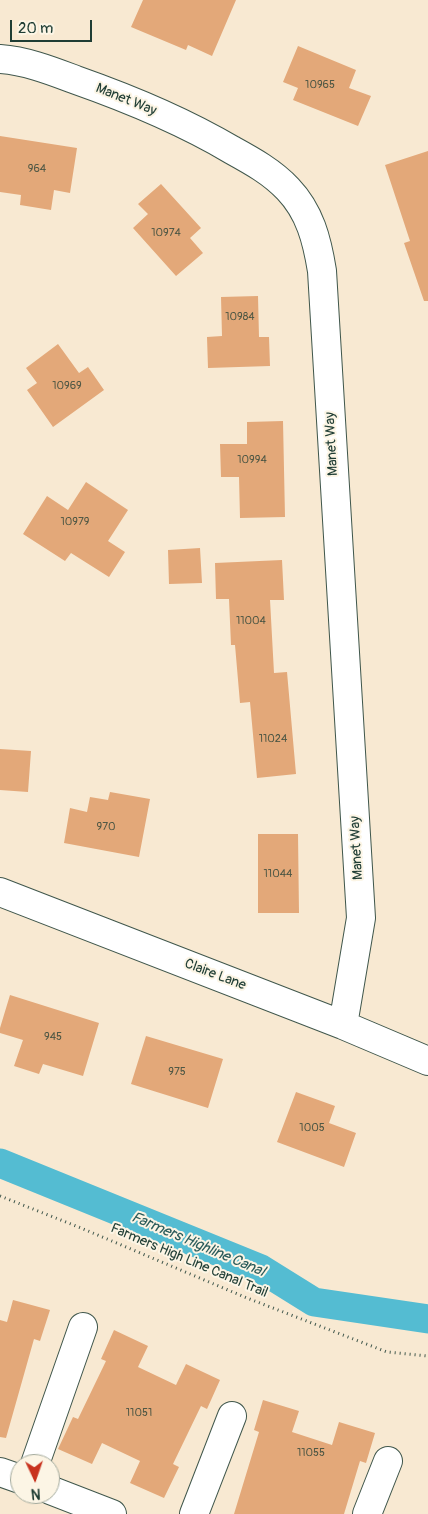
<!DOCTYPE html>
<html>
<head>
<meta charset="utf-8">
<style>
	body { margin:0 }
	#map { position:relative; width:428px; height:1514px; overflow:hidden; background:#f8e9d2; font-family:Pangolin,sans-serif }
	canvas { display:block }
	.north { position:absolute; left:10px; top:1454px; width:50px; height:50px; box-sizing:border-box; background:#fcf5e5; border:1px solid #a4ab9e; border-radius:50%; rotate:177deg; font-size:14px; font-weight:700; line-height:20px; text-align:center; color:#1f3d34 }
	.north::after { content:''; display:block; margin:auto; width:18px; height:22px; background:#c8321e; clip-path:polygon(50% 0,100% 100%,50% 72%,0 100%) }
	.scale { position:absolute; left:10px; top:20px; width:82px; height:22px; box-sizing:border-box; border:2px solid #1f3d34; border-top:0; padding-left:6px; font-size:15px; line-height:18px; white-space:nowrap; color:#1f3d34; -webkit-text-stroke:4px #fcf5e5; paint-order:stroke }
</style>
</head>
<body>
<div id="map">
<canvas width="428" height="1514"></canvas>
<div class="north">N</div>
<div class="scale">20 m</div>
</div>
<script>
const g = document.querySelector('canvas').getContext('2d');
g.lineJoin = 'round';
function trace(path, color, width, dash) {
  g.strokeStyle = color;
  g.lineWidth = width;
  g.lineCap = dash ? 'butt' : 'round';
  g.setLineDash(dash || []);
  g.stroke(path);
}
function fillPath(path, color) {
  g.fillStyle = color;
  g.fill(path, 'evenodd');
}
function drawText(font, color, halo, rows, align = 'center') {
  g.font = font + ' Pangolin,sans-serif';
  g.lineWidth = 4;
  g.setLineDash([]);
  g.textBaseline = 'middle';
  g.strokeStyle = halo;
  g.fillStyle = color;
  for (const [text, x, y, turn = 0] of rows) {
    g.save();
    g.translate(x, y);
    g.rotate((+turn || 0) * Math.PI / 180);
    g.textAlign = isNaN(turn) ? turn : align;
    if (halo) g.strokeText(text, 0, 0);
    g.fillText(text, 0, 0);
    g.restore();
  }
}
trace(new Path2D(`
	M0,1163L261,1269L314,1302L428,1319`), '#54bcd2', 29);
fillPath(new Path2D(`
	M143,0H236L212,56L188,45L186,50L131,27Z
	M298,46L356,70L349,88L371,96L358,126L293,100L298,88L283,82Z
	M0,136L77,148L70,193L54,190L51,210L20,205L21,195L0,192Z
	M428,151V301H424L404,243L410,241L385,165Z
	M161,184L201,228L190,238L203,253L176,276L133,228L148,214L138,204Z
	M258,296L259,337H269L270,366L208,368L207,337L222,336L221,297Z
	M58,344L79,373L88,367L104,390L53,427L27,390L37,383L26,368Z
	M283,421L285,517L240,518L239,477H221L220,444H247V422Z
	M86,482L128,510L108,541L125,552L109,577L71,553L65,561L23,534L47,496L68,510Z
	M200,548L202,583L169,584L168,550Z
	M282,560L284,600H270L274,673L287,672L296,774L257,778L250,702L240,703L235,645H231L229,599H216L215,563Z
	M0,749L31,751L28,792L0,790Z
	M110,792L150,799L139,857L64,843L70,808L87,812L90,797L108,800Z
	M258,834H298L299,913H258Z
	M10,995L99,1023L83,1076L43,1064L39,1074L14,1066L23,1040L0,1033V1028Z
	M146,1036L223,1059L208,1108L131,1084Z
	M296,1092L335,1106L329,1123L356,1133L344,1167L277,1142Z
	M13,1300L50,1310L40,1341L34,1339L6,1438L0,1437V1320L7,1322Z
	M114,1330L148,1346L138,1367L176,1385L186,1364L220,1380L207,1409L201,1406L173,1464L179,1467L164,1498L130,1483L140,1461L102,1443L92,1464L58,1449L73,1417L78,1419L106,1361L101,1359Z
	M263,1400L299,1411L292,1432L332,1445L339,1422L375,1433L366,1463L360,1461L344,1514H234L259,1432L254,1430Z`), '#e3a879');
const minor = new Path2D(`
	M0,59C27,61 52,71 76,80C130,99 183,121 232,150C252,161 272,172 288,189C310,212 317,240 322,271L361,918L343,1025
	M0,892L343,1025L428,1061
	M35,1464L83,1327
	M0,1472L20,1479
	M50,1490L112,1514
	M194,1514L232,1416
	M367,1514L388,1461`);
trace(minor, '#40574c', 30);
trace(new Path2D(`
	M0,1196L81,1228L247,1298L387,1352L428,1356`), '#40574c', 3, [1, 4]);
trace(minor, '#fff', 28);
drawText('11px', '#505845', null, [
	["10965",320,85],
	["964",37,169],
	["10974",166,233],
	["10984",240,317],
	["10969",67,386],
	["10994",252,460],
	["10979",75,522],
	["11004",251,621],
	["11024",273,739],
	["970",106,827],
	["11044",278,874],
	["945",53,1037],
	["975",177,1072],
	["1005",312,1128],
	["11051",139,1413],
	["11055",311,1453]
]);
drawText('14px', '#1f3d34', '#fcf5e5', [
	["Manet Way",126,100,22],
	["Manet Way",332,444,-93],
	["Manet Way",357,848,-93],
	["Claire Lane",215,975,21],
	["Farmers High Line Canal Trail",189,1261,23]
]);
drawText('italic 15px', '#2c5d5c', '#fcf5e5', [
	["Farmers Highline Canal",198,1245,23]
]);
</script>
</body>
</html>
